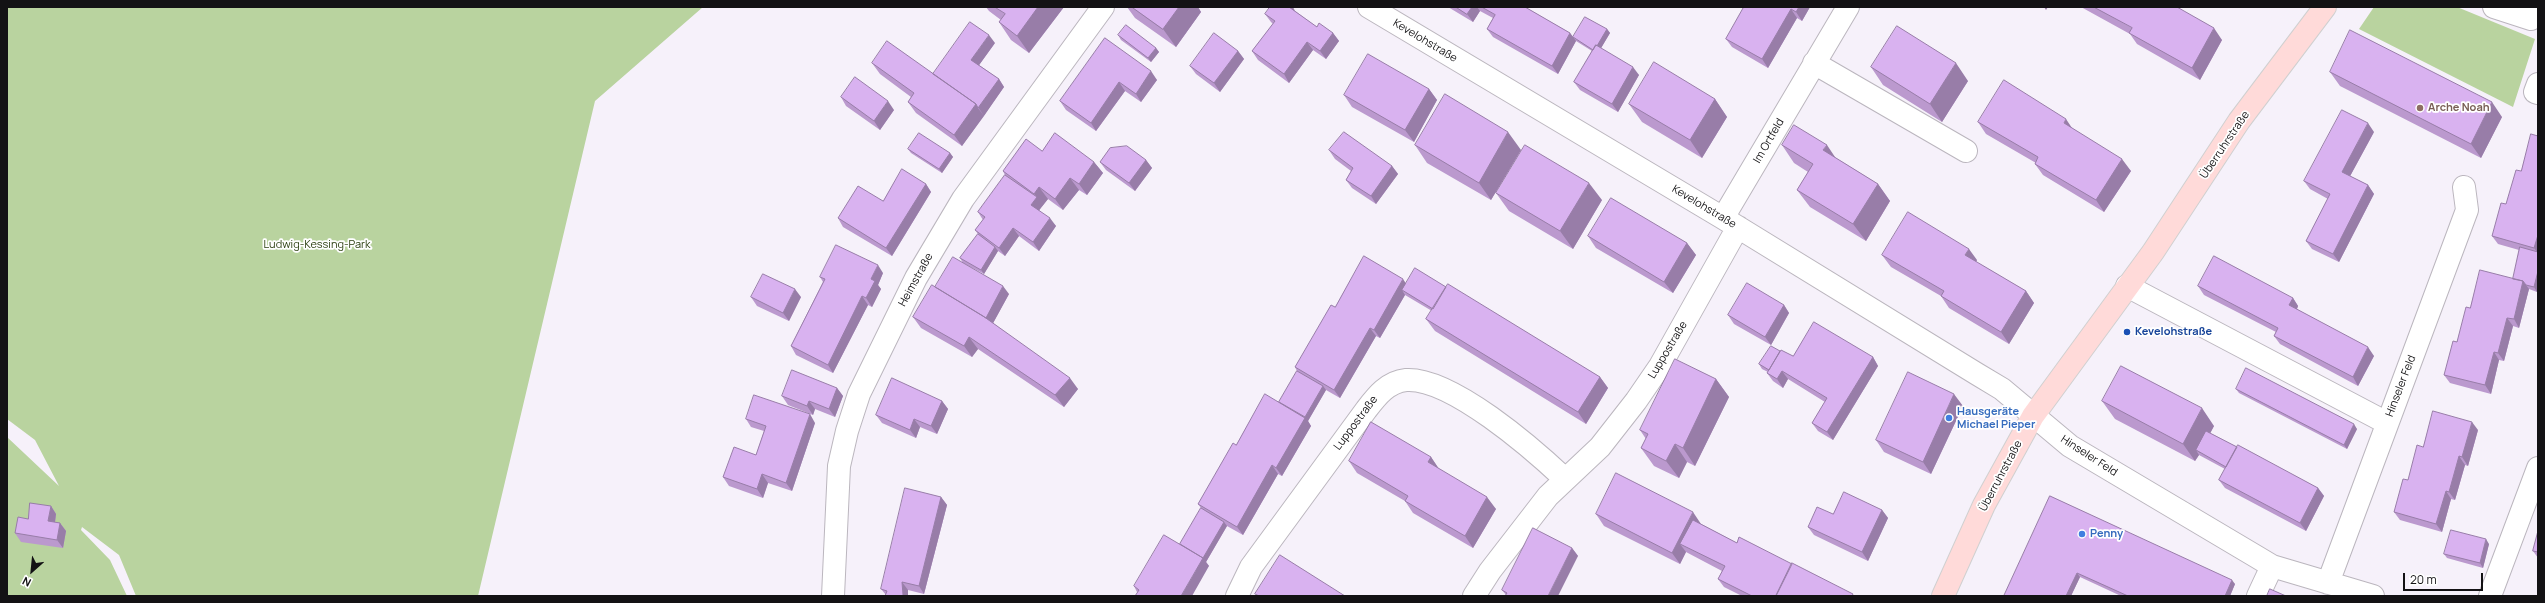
<!DOCTYPE html>
<html>
<head>
<meta charset="utf-8">
<style>
	body { margin:0 }
	#map { position:relative; width:2545px; height:603px; overflow:hidden; background:#f6f1fa; font-family:Manrope,sans-serif }
	canvas { display:block }
	.frame { position:absolute; inset:0; border:8px solid #131214; pointer-events:none }
	.north { position:absolute; left:12px; top:551px; width:40px; height:40px; -webkit-text-stroke:3px #fff; paint-order:stroke; rotate:207deg; font-size:11px; font-weight:700; line-height:16px; text-align:center; color:#131214 }
	.north::after { content:''; display:block; margin:auto; width:14px; height:18px; background:#131214; clip-path:polygon(50% 0,100% 100%,50% 72%,0 100%) }
	.scale { position:absolute; left:2403px; top:573px; width:80px; height:18px; box-sizing:border-box; border:2px solid #131214; border-top:0; padding-left:5px; font-size:12px; line-height:14px; white-space:nowrap; color:#131214; -webkit-text-stroke:3px #fff; paint-order:stroke }
</style>
</head>
<body>
<div id="map">
<canvas width="2545" height="603"></canvas>
<div class="frame"></div>
<div class="north">N</div>
<div class="scale">20 m</div>
</div>
<script>
const g = document.querySelector('canvas').getContext('2d');
g.lineJoin = 'round';
function fillPath(path, color) {
  g.fillStyle = color;
  g.fill(path, 'evenodd');
}
function trace(path, color, width, dash) {
  g.strokeStyle = color;
  g.lineWidth = width;
  g.lineCap = dash ? 'butt' : 'round';
  g.setLineDash(dash || []);
  g.stroke(path);
}
function drawText(font, color, halo, rows, align = 'center') {
  g.font = font + ' Manrope,sans-serif';
  g.lineWidth = 3.5;
  g.setLineDash([]);
  g.textBaseline = 'middle';
  g.strokeStyle = halo;
  g.fillStyle = color;
  for (const [text, x, y, turn = 0] of rows) {
    g.save();
    g.translate(x, y);
    g.rotate((+turn || 0) * Math.PI / 180);
    g.textAlign = isNaN(turn) ? turn : align;
    if (halo) g.strokeText(text, 0, 0);
    g.fillText(text, 0, 0);
    g.restore();
  }
}
fillPath(new Path2D(`
	M7,7H703L595,101L478,596H136L119,555L82,527L81,530L110,560L127,596H7V437L59,486L35,440L7,419Z
	M2374,7H2457L2535,39L2513,107L2359,29Z`), '#b9d39f');
const minor = new Path2D(`
	M1369,7L1723,218L1977,374L2002,389L2070,446L2257,557L2272,566L2373,596
	M2494,7L2531,19L2533,7
	M1814,63L1966,151
	M2538,84L2535,92L2538,93
	M1723,218L1848,7
	M2127,286L2387,423
	M2328,583L2467,210L2464,187
	M833,596L839,466L847,431L859,394L916,278L963,199L1103,7
	M1237,596L1251,567L1366,410C1376,397 1387,382 1406,380C1451,377 1533,449 1565,479
	M1474,596L1490,571L1548,496L1600,447L1636,401L1660,366L1738,227
	M2258,596L2272,566
	M2490,596L2538,468`);
const major = new Path2D(`
	M1943,596L1984,505L2033,416L2153,252L2239,121L2325,7`);
trace(minor, '#bbb6be', 24);
trace(major, '#d0d0d0', 24);
trace(minor, '#fff', 22);
trace(major, '#ffdad9', 22);
fillPath(new Path2D(`
	M986,7H1064L1029,53L1011,40L999,22L1001,20L989,11Z
	M1127,7H1198L1201,12L1176,47L1135,18Z
	M1448,7H1525L1570,33L1576,41L1558,74L1493,37L1487,29L1493,18L1480,11L1473,22Z
	M1744,7H1810L1802,21L1797,18L1768,68L1732,47L1726,39Z
	M2081,7H2177L2222,40L2200,80L2137,44L2130,34Z
	M1295,11L1317,27L1333,33L1339,41L1326,59L1313,50L1289,83L1258,60L1252,51L1273,24L1271,22L1265,14Z
	M1607,29L1610,33L1601,48L1639,75L1618,112L1580,90L1574,82L1592,51L1576,41L1573,37Z
	M1118,35L1156,48L1159,52L1151,62L1121,40Z
	M1105,38L1157,80L1141,102L1125,91L1096,131L1066,110L1060,101Z
	M995,43L979,65L999,79L1004,87L962,146L916,113L908,102L911,97L880,74L872,63L933,74Z
	M1238,51L1244,59L1220,92L1196,74L1190,66Z
	M1871,67L1968,81L1942,122L1883,85Z
	M2330,72L2502,117L2481,158L2340,86Z
	M1429,89L1437,100L1414,142L1352,107L1344,95Z
	M841,97L894,110L880,130L846,106Z
	M1715,99L1727,117L1702,158L1642,122L1629,104Z
	M1978,122L2072,128L2131,171L2104,212L2043,175L2035,164L2036,163L1986,134Z
	M2374,132L2350,176L2368,185L2374,194L2339,262L2312,249L2306,241L2328,199L2310,189L2304,181Z
	M2538,136V287L2537,292L2529,289L2519,328L2513,326L2504,361L2499,360L2491,394L2450,383L2444,375L2470,308L2513,279L2519,250L2498,244L2492,236L2521,171Z
	M1415,145L1521,150L1491,200L1427,163Z
	M1782,145L1836,158L1878,184L1890,201L1866,241L1810,207L1797,190L1808,172L1794,163Z
	M908,149L950,153L953,157L942,173L911,153Z
	M1329,150L1392,166L1398,174L1376,204L1352,188L1346,180L1351,171L1335,159Z
	M1042,151L1094,162L1103,173L1087,195L1079,190L1063,210L1048,199L1039,210L1056,226L1039,251L1019,236L1005,256L998,251L984,274L963,263L960,258L978,234L975,230L983,220L978,212L1005,175L1003,171Z
	M1146,160L1152,168L1135,191L1106,170L1100,162Z
	M926,184L931,192L892,256L843,227L838,218L883,201Z
	M1496,193L1602,200L1573,249L1509,211Z
	M1588,236L1687,243L1696,255L1673,293L1596,248Z
	M1882,255L1977,260L1976,262L2026,291L2034,303L2009,344L1949,308L1941,296L1891,267Z
	M883,273L878,285L881,289L872,307L868,305L833,373L796,355L791,346L823,282L820,277Z
	M1406,283L1446,287L1600,377L1608,388L1586,424L1435,331L1426,319L1432,311L1405,295L1380,338L1376,336L1340,398L1326,390L1308,421L1311,426L1282,476L1278,474L1243,535L1227,526L1206,562L1209,566L1137,592L1134,586L1180,544L1201,508L1198,504L1236,445L1279,402L1297,371L1295,367L1335,307Z
	M2198,286L2293,298L2298,306L2297,309L2374,356L2358,386L2280,344L2274,336L2276,332L2204,295Z
	M935,287L1009,294L993,323L1078,389L1064,407L978,349L972,357L921,328L913,317Z
	M751,297H801L789,321L757,306Z
	M1784,305L1789,313L1771,345L1734,324L1728,315Z
	M1780,351L1793,356L1873,357L1878,366L1833,440L1818,431L1812,423L1825,402L1788,379L1783,388L1773,381L1767,373L1768,372L1762,369L1759,364Z
	M1716,379L1729,397L1695,466L1687,462L1679,478L1654,466L1641,448L1646,439L1640,430Z
	M837,388L843,396L835,417L815,409L813,415L788,405L782,396Z
	M2236,389L2357,429L2347,449L2239,393Z
	M942,401L948,409L937,434L920,427L916,438L882,423L876,415Z
	M2102,401L2214,426L2210,433L2237,447L2318,488L2324,496L2306,531L2225,488L2219,480L2225,469L2199,455L2195,461L2115,419Z
	M1963,406L1931,474L1884,452L1876,440Z
	M746,419L815,423L792,491L768,483L763,498L729,486L723,477L756,455L764,431L751,427Z
	M2478,430L2468,466L2465,465L2455,500L2451,499L2442,532L2400,520L2394,512L2408,480Z
	M1431,457L1439,469L1496,509L1473,548L1413,513L1405,501L1357,473L1349,461Z
	M2050,496L2235,584L2230,596H2121L2080,577L2071,596H2004Z
	M941,497L947,505L924,594L908,590V596H885L886,595L881,589Z
	M51,506L56,514L55,522L60,523L66,531L63,548L21,542L15,533L28,519Z
	M1882,510L1888,518L1868,561L1814,535L1808,527L1833,514Z
	M1596,514L1701,524L1737,543L1854,596H1742L1724,587L1718,579L1722,571L1686,552L1680,564L1604,526Z
	M2538,531V558L2533,551Z
	M2489,544L2483,568L2447,558L2444,554Z
	M1572,548L1578,556L1506,595L1502,590Z`), '#bb99ce');
fillPath(new Path2D(`
	M1038,7H1064L1029,53L1017,36Z
	M1179,7H1198L1201,12L1176,47L1163,29Z
	M1288,7H1293L1295,11L1293,14Z
	M1472,7H1477L1480,11L1473,22L1467,14Z
	M1799,7H1810L1802,21L1796,12Z
	M2044,7H2048L2046,10Z
	M1791,9L1797,18L1768,68L1762,59Z
	M2214,28L2222,40L2200,80L2192,68Z
	M1607,29L1610,33L1597,55L1594,50Z
	M1333,33L1339,41L1326,59L1320,51Z
	M1570,33L1576,41L1558,74L1552,66Z
	M989,35L995,43L977,68L971,60Z
	M1307,42L1313,50L1289,83L1284,74Z
	M1156,48L1159,52L1151,62L1148,58Z
	M1238,51L1244,59L1220,92L1214,83Z
	M1956,63L1968,81L1942,122L1930,104Z
	M1633,67L1639,75L1618,112L1612,104Z
	M1151,71L1157,80L1141,102L1136,94Z
	M999,79L1004,87L984,116L978,108Z
	M1119,82L1125,91L1096,131L1091,123Z
	M1429,89L1437,100L1414,142L1405,130Z
	M1715,99L1727,117L1702,158L1690,140Z
	M888,101L894,110L880,130L874,121Z
	M2492,102L2502,117L2481,158L2471,144Z
	M976,104L984,116L962,146L954,135Z
	M2066,119L2074,131L2064,123Z
	M2368,123L2374,132L2348,180L2342,172Z
	M1508,132L1521,150L1491,200L1479,183Z
	M1827,145L1839,163L1823,150Z
	M950,153L953,157L942,173L939,169Z
	M2122,159L2131,171L2104,212L2096,200Z
	M1146,160L1152,168L1135,191L1129,183Z
	M1094,162L1103,173L1087,195L1079,184Z
	M1392,166L1398,174L1376,204L1371,196Z
	M1070,178L1079,190L1063,210L1055,199Z
	M1589,183L1602,200L1573,249L1560,231Z
	M926,184L931,192L892,256L886,248Z
	M1878,184L1890,201L1866,241L1853,224Z
	M2368,185L2374,194L2339,262L2333,254Z
	M1039,187L1048,199L1037,213L1031,205L1037,197L1034,194Z
	M1050,218L1056,226L1039,251L1033,242Z
	M1013,228L1019,236L1005,256L999,248Z
	M2538,235V253L2534,248Z
	M1687,243L1696,255L1673,293L1664,282Z
	M995,247L998,251L984,274L981,270Z
	M1969,249L1977,260L1973,267L1965,255Z
	M878,265L883,273L878,285L881,289L872,307L866,298L871,279Z
	M2538,271V287L2537,292L2534,287Z
	M1403,279L1409,288L1402,290L1405,295L1380,338L1374,330Z
	M2523,281L2529,289L2519,328L2514,319Z
	M1003,286L1009,294L991,327L985,319Z
	M795,289L801,297L789,321L783,313Z
	M2026,291L2034,303L2009,344L2001,332Z
	M862,296L868,305L833,373L828,365Z
	M2293,298L2298,306L2295,314L2289,305Z
	M1784,305L1789,313L1771,345L1765,337Z
	M2507,318L2513,326L2504,361L2498,353Z
	M1370,328L1376,336L1340,398L1334,390Z
	M969,337L978,349L972,357L964,346Z
	M2368,347L2374,356L2358,386L2353,377Z
	M2494,352L2499,360L2491,394L2485,385Z
	M1873,357L1878,366L1833,440L1827,432Z
	M1782,371L1788,379L1783,388L1777,379Z
	M1600,377L1608,388L1586,424L1578,412Z
	M1070,378L1078,389L1064,407L1055,395Z
	M1716,379L1729,397L1695,466L1683,448Z
	M1323,386L1326,390L1308,421L1311,426L1282,476L1276,468Z
	M837,388L843,396L835,417L829,409Z
	M1954,394L1963,406L1931,474L1923,462Z
	M809,401L815,409L813,415L807,406Z
	M942,401L948,409L937,434L931,426Z
	M2202,408L2214,426L2200,453L2196,450L2199,455L2195,461L2183,444Z
	M810,414L815,423L792,491L786,483Z
	M914,419L920,427L916,438L910,430Z
	M2472,422L2478,430L2468,466L2462,457Z
	M2354,424L2357,429L2347,449L2344,445Z
	M1675,444L1687,462L1679,478L1666,461Z
	M2459,456L2465,465L2455,500L2449,492Z
	M1431,457L1439,469L1428,462Z
	M1272,465L1278,474L1243,535L1237,527Z
	M762,474L768,483L763,498L757,489Z
	M2318,488L2324,496L2306,531L2300,523Z
	M2446,491L2451,499L2442,532L2436,524Z
	M941,497L947,505L924,594L919,586Z
	M1487,497L1496,509L1473,548L1465,536Z
	M51,506L56,514L54,530L48,521Z
	M1882,510L1888,518L1868,561L1862,552Z
	M1693,512L1701,524L1689,548L1680,544L1686,552L1680,564L1672,553Z
	M1224,522L1227,526L1206,562L1209,566L1192,596H1181Z
	M60,523L66,531L63,548L57,540Z
	M2486,539L2489,544L2483,568L2480,563Z
	M1572,548L1578,556L1558,596H1548Z
	M2077,573L2080,577L2071,596H2066Z
	M2232,580L2235,584L2230,596H2225Z
	M902,582L908,590V596H904L903,595Z`), '#987da8');
const building = new Path2D(`
	M995,7H1038L1017,36L999,22L1005,14Z
	M1132,7H1179L1163,29Z
	M1270,7H1289L1317,27L1319,23L1333,33L1320,51L1307,42L1284,74L1252,51L1275,21L1265,14Z
	M1456,7H1472L1467,14Z
	M1482,7H1525L1570,33L1552,66L1487,29L1495,15Z
	M1744,7H1799L1796,12L1791,9L1762,59L1726,39Z
	M2094,7H2177L2214,28L2192,68L2129,33L2132,28Z
	M1585,17L1607,29L1597,46L1596,45L1593,50L1573,37Z
	M970,22L989,35L971,60L999,79L978,108L976,104L933,74Z
	M1126,25L1156,48L1148,58L1118,35Z
	M1897,26L1956,63L1930,104L1871,67Z
	M2350,30L2492,102L2471,144L2330,72Z
	M1214,33L1238,51L1214,83L1190,66Z
	M1105,38L1151,71L1136,94L1119,82L1091,123L1060,101Z
	M887,41L976,104L954,135L908,102L914,93L872,63Z
	M1596,45L1633,67L1612,104L1574,82Z
	M1368,54L1429,89L1405,130L1344,95Z
	M1654,62L1715,99L1690,140L1629,104Z
	M855,77L888,101L874,121L841,97Z
	M2004,80L2066,119L2064,123L2122,159L2096,200L2035,164L2038,157L1978,122Z
	M1445,94L1508,132L1479,183L1415,145Z
	M2342,110L2368,123L2342,172L2368,185L2333,254L2306,241L2330,194L2304,181Z
	M1794,125L1827,145L1823,150L1878,184L1853,224L1797,190L1813,164L1782,145Z
	M1344,132L1392,166L1371,196L1346,180L1353,168L1329,150Z
	M919,133L950,153L939,169L908,149Z
	M1055,133L1094,162L1079,184L1070,178L1055,199L1039,187L1034,194L1003,171L1026,139L1042,151Z
	M2531,134L2538,136V235L2534,248L2492,236L2501,203L2506,204L2516,170L2521,171Z
	M1525,145L1589,183L1560,231L1496,193Z
	M1127,146L1146,160L1129,183L1100,162L1110,148Z
	M902,169L926,184L886,248L838,218L858,186L883,201Z
	M1005,175L1037,197L1031,205L1050,218L1033,242L1013,228L999,248L975,230L985,217L978,212Z
	M1611,198L1687,243L1664,282L1588,236Z
	M1908,212L1969,249L1965,255L2026,291L2001,332L1941,296L1944,291L1882,255Z
	M978,234L995,247L981,270L960,258Z
	M836,245L878,265L871,279L875,281L866,298L862,296L828,365L791,346L825,279L820,277Z
	M2520,247L2538,252V271L2534,287L2526,285L2523,281L2513,279Z
	M1364,256L1403,279L1374,330L1370,328L1334,390L1295,367L1331,305L1335,307Z
	M2214,256L2293,298L2289,305L2368,347L2353,377L2274,336L2278,328L2198,286Z
	M953,257L1003,286L986,318L935,287Z
	M1415,268L1446,287L1433,309L1402,290Z
	M2480,270L2523,281L2514,319L2507,318L2498,353L2494,352L2485,385L2444,375L2453,341L2457,342L2466,307L2470,308Z
	M763,274L795,289L783,313L751,297Z
	M1747,283L1784,305L1765,337L1728,315Z
	M1448,284L1600,377L1578,412L1426,319Z
	M932,285L983,316L1070,378L1055,395L969,337L964,346L913,317Z
	M1814,322L1873,357L1827,432L1812,423L1827,398L1782,371L1777,379L1767,373L1781,350L1793,356Z
	M1771,346L1780,351L1769,370L1759,364Z
	M1675,359L1716,379L1683,448L1675,444L1666,461L1641,448L1648,434L1640,430Z
	M2121,366L2202,408L2183,444L2102,401Z
	M2246,368L2354,424L2344,445L2236,389Z
	M792,370L837,388L829,409L809,401L807,406L782,396Z
	M1297,371L1323,386L1305,417L1279,402Z
	M1908,372L1954,394L1923,462L1876,440Z
	M892,378L942,401L931,426L914,419L910,430L876,415Z
	M1265,394L1305,418L1276,468L1272,465L1237,527L1198,504L1233,443L1236,445Z
	M754,395L810,414L786,483L762,474L757,489L723,477L734,447L756,455L766,426L746,419Z
	M2433,411L2472,422L2462,457L2459,456L2449,492L2446,491L2436,524L2394,512L2403,479L2408,480L2417,445L2423,447Z
	M1371,422L1431,457L1428,462L1487,497L1465,536L1405,501L1408,496L1349,461Z
	M2206,431L2237,447L2226,467L2196,450Z
	M2238,445L2318,488L2300,523L2219,480Z
	M1616,473L1693,512L1672,553L1596,514Z
	M905,488L941,497L919,586L902,582L903,595L906,596H885L887,591L881,589Z
	M1844,492L1882,510L1862,552L1808,527L1817,507L1833,514Z
	M2050,496L2232,580L2225,596H2128L2077,573L2066,596H2004Z
	M30,503L51,506L48,521L60,523L57,540L15,533L18,517L28,519Z
	M1201,508L1224,522L1203,558L1180,544Z
	M1693,520L1737,543L1739,537L1792,564L1776,596H1752L1718,579L1725,566L1680,544Z
	M1533,528L1572,548L1548,596H1505L1507,593L1502,590Z
	M2451,530L2486,539L2480,563L2444,554Z
	M2538,531V552L2533,551Z
	M1164,535L1203,558L1181,596H1135L1139,590L1134,586Z
	M1280,555L1345,596H1259L1255,594Z
	M1792,563L1853,594L1852,596H1776Z
	M2270,589L2286,596H2267Z`);
fillPath(building, '#d9b2f0');
trace(building, '#987da8', 1);
for (const [x, y, r, color] of [
	[2420,108,4,"#8d6e63"],
	[2127,332,4,"#1a4fb4"],
	[1949,418,4,"#3f7fe0"],
	[2082,534,4,"#3f7fe0"]
]) {
  const dot = new Path2D();
  dot.arc(x, y, r, 0, 2 * Math.PI);
  g.fillStyle = color;
  g.fill(dot);
  trace(dot, '#fff', 1.5);
}
drawText('11px', '#131214', '#fff', [
	["Kevelohstraße",1425,41,31],
	["Im Ortfeld",1769,141,-60],
	["Überruhrstraße",2225,145,-56],
	["Kevelohstraße",1704,207,31],
	["Heimstraße",916,280,-61],
	["Luppostraße",1668,350,-59],
	["Hinseler Feld",2401,386,-69],
	["Luppostraße",1356,423,-53],
	["Hinseler Feld",2089,456,33],
	["Überruhrstraße",2001,476,-62]
]);
drawText('bold 11px', '#785e54', '#fff', [
	["Arche Noah",2428,108]
], 'left');
drawText('11px', '#2a3e0f', '#fff', [
	["Ludwig-Kessing-Park",317,245]
]);
drawText('bold 11px', '#164399', '#fff', [
	["Kevelohstraße",2135,332]
], 'left');
drawText('bold 11px', '#366cbe', '#fff', [
	["Hausgeräte",1957,412],
	["Michael Pieper",1957,425],
	["Penny",2090,534]
], 'left');
</script>
</body>
</html>
